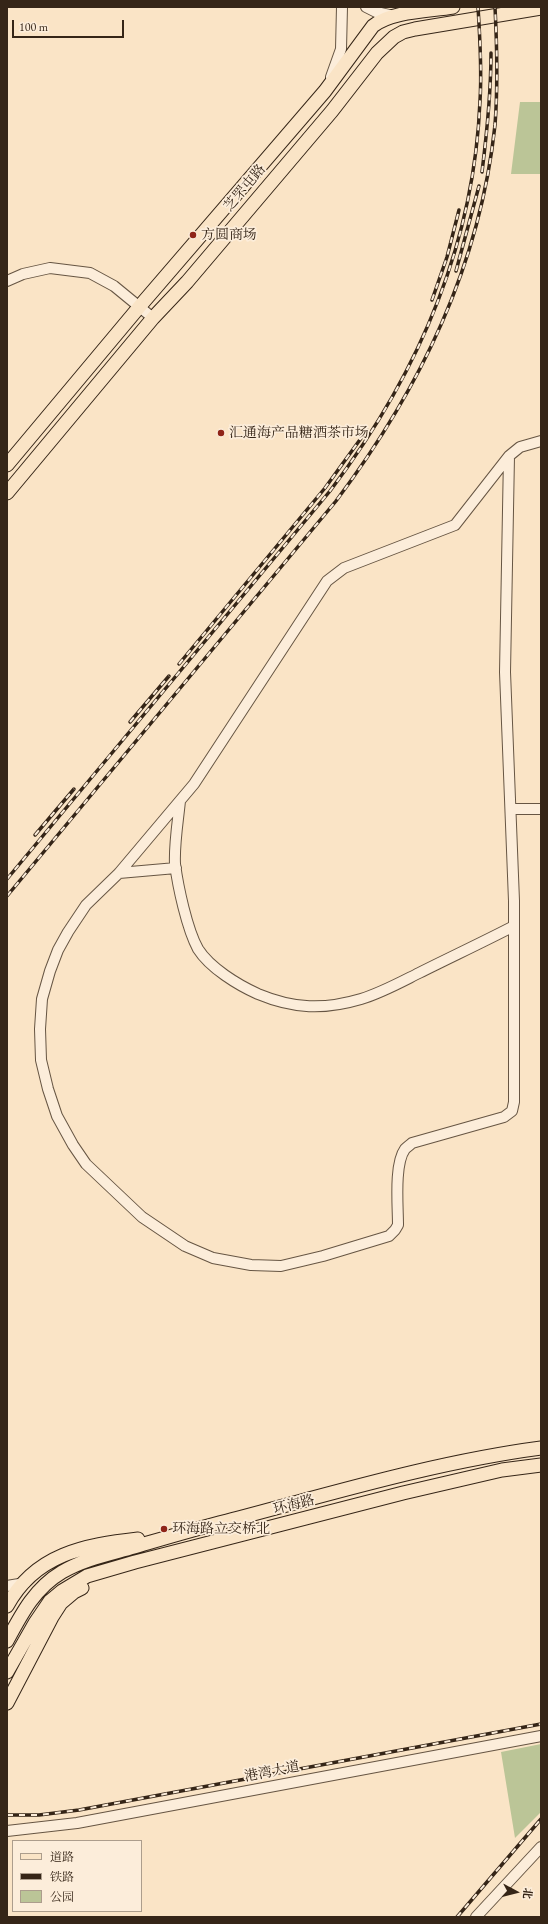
<!DOCTYPE html>
<html>
<head>
<meta charset="utf-8">
<style>
	body { margin:0 }
	#map { position:relative; width:548px; height:1924px; overflow:hidden; background:#fae4c6; font-family:"EB Garamond","Noto Serif SC",serif }
	canvas { display:block }
	.frame { position:absolute; inset:0; border:8px solid #352517; pointer-events:none }
	.legend { position:absolute; left:12px; top:1840px; width:130px; height:72px; box-sizing:border-box; background:#fcedda; border:1px solid #ac9d8c; margin:0; padding:5px 7px; list-style:none; font-size:12px; color:#352517 }
	.legend li { display:flex; align-items:center; gap:8px; height:20px }
	.legend b { width:20px; border:1px solid #ac9d8c }
	.north { position:absolute; left:496px; top:1872px; width:40px; height:40px; -webkit-text-stroke:3px #fcedda; paint-order:stroke; rotate:97deg; font-size:11px; font-weight:700; line-height:16px; text-align:center; color:#352517 }
	.north::after { content:''; display:block; margin:auto; width:14px; height:18px; background:#352517; clip-path:polygon(50% 0,100% 100%,50% 72%,0 100%) }
	.scale { position:absolute; left:12px; top:20px; width:112px; height:18px; box-sizing:border-box; border:2px solid #352517; border-top:0; padding-left:5px; font-size:12px; line-height:14px; white-space:nowrap; color:#352517; -webkit-text-stroke:3px #fcedda; paint-order:stroke }
</style>
</head>
<body>
<div id="map">
<canvas width="548" height="1924"></canvas>
<div class="frame"></div>
<ul class="legend">
<li><b style="height:5px;background:#fae4c6"></b>道路</li>
<li><b style="height:5px;background:#352517"></b>铁路</li>
<li><b style="height:11px;background:#bbc597"></b>公园</li>
</ul>
<div class="north">北</div>
<div class="scale">100 m</div>
</div>
<script>
const g = document.querySelector('canvas').getContext('2d');
g.lineJoin = 'round';
function fillPath(path, color) {
  g.fillStyle = color;
  g.fill(path, 'evenodd');
}
function trace(path, color, width, dash) {
  g.strokeStyle = color;
  g.lineWidth = width;
  g.lineCap = dash ? 'butt' : 'round';
  g.setLineDash(dash || []);
  g.stroke(path);
}
function drawText(font, color, halo, rows, align = 'center') {
  g.font = font + ' "EB Garamond","Noto Serif SC",serif';
  g.lineWidth = 3.5;
  g.setLineDash([]);
  g.textBaseline = 'middle';
  g.strokeStyle = halo;
  g.fillStyle = color;
  for (const [text, x, y, turn = 0] of rows) {
    g.save();
    g.translate(x, y);
    g.rotate((+turn || 0) * Math.PI / 180);
    g.textAlign = isNaN(turn) ? turn : align;
    if (halo) g.strokeText(text, 0, 0);
    g.fillText(text, 0, 0);
    g.restore();
  }
}
fillPath(new Path2D(`
	M520,102H541V174H511Z
	M541,1744V1812L515,1838L501,1752Z`), '#bbc597');
const minor = new Path2D(`
	M366,7L376,12L394,16
	M331,77L341,49L342,7
	M7,281L23,274L50,268L90,273L114,286L153,318
	M509,456L505,672L514,901V1102L512,1111L504,1117L412,1143C410,1145 407,1147 405,1149C394,1164 398,1206 398,1225L395,1230L389,1236L323,1256L281,1266L251,1265L213,1258L185,1246L142,1217L86,1164L73,1145L57,1116L48,1089L41,1060L40,1029L42,999L50,971L58,950L68,932L86,905L119,873L194,784L327,581L344,568L455,525L509,456L520,447L541,441
	M180,801C178,821 174,844 175,864C178,887 187,929 198,949C210,968 238,985 258,994C294,1009 324,1010 361,999C381,993 401,982 419,973C451,957 483,942 514,926
	M511,809H541
	M119,873L176,868
	M7,1586L25,1583
	M7,1831L77,1823L541,1736
	M476,1917L541,1847`);
const major = new Path2D(`
	M7,465L140,306L325,91L373,26C392,11 429,11 453,7
	M7,493L153,318L187,282L332,111L377,53L394,37L403,32L415,29L541,8
	M7,1606C35,1554 85,1545 138,1539
	M7,1641C22,1613 35,1588 62,1572C84,1559 110,1554 134,1547C165,1538 195,1529 227,1521C330,1494 435,1462 541,1448
	M7,1672L35,1623L50,1601L62,1591L87,1576L135,1562L403,1493L502,1470L541,1465
	M7,1703L52,1617L61,1603L74,1592L82,1588`);
trace(minor, '#665543', 12);
trace(major, '#352517', 15);
trace(minor, '#fcedda', 10);
trace(major, '#fae4c6', 13);
const rail = new Path2D(`
	M482,172C487,132 491,93 491,53
	M456,271L479,186
	M432,300L447,257L459,210
	M179,664L325,488L367,430
	M130,722L169,676
	M35,835L74,789
	M7,879L330,491C417,376 474,247 480,101C482,70 480,38 478,7
	M7,896L336,501C420,389 480,266 495,125C498,86 497,46 495,7
	M7,1815H39L79,1810L541,1724
	M457,1917L541,1819`);
trace(rail, '#352517', 3.5);
trace(rail, '#fcedda', 2, [6]);
for (const [x, y, r, color] of [
	[193,235,4,"#8f2418"],
	[221,433,4,"#8f2418"],
	[164,1529,4,"#8f2418"]
]) {
  const dot = new Path2D();
  dot.arc(x, y, r, 0, 2 * Math.PI);
  g.fillStyle = color;
  g.fill(dot);
  trace(dot, '#fcedda', 1.5);
}
drawText('14px', '#352517', '#fcedda', [
	["芝罘屯路",245,188,-50],
	["环海路",294,1505,-14],
	["港湾大道",272,1772,-11]
]);
drawText('14px', '#352517', '#fcedda', [
	["方圆商场",201,235],
	["汇通海产品糖酒茶市场",229,433],
	["环海路立交桥北",172,1529]
], 'left');
</script>
</body>
</html>
